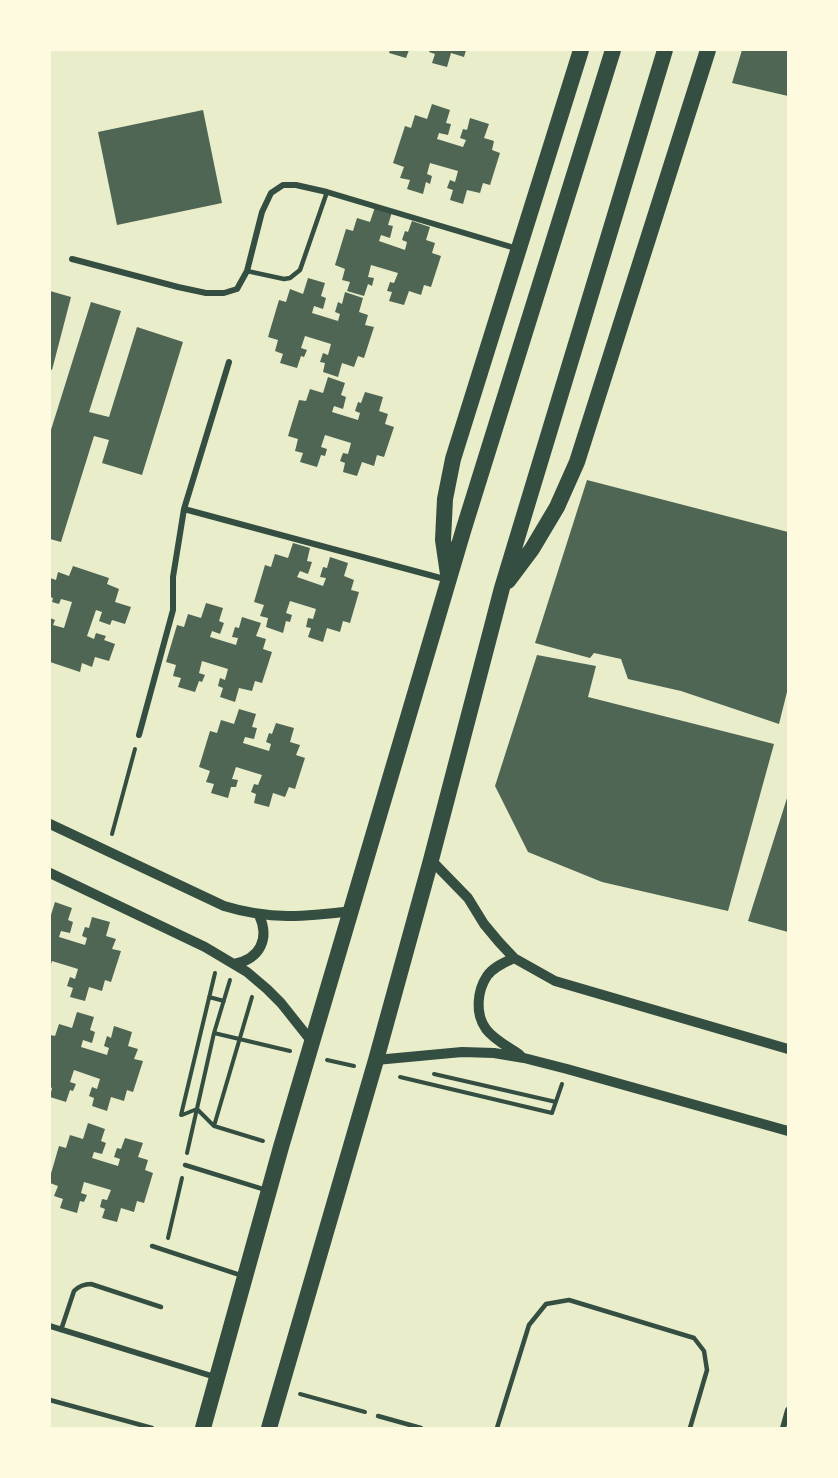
<!DOCTYPE html>
<html>
<head>
<meta charset="utf-8">
<style>
	body { margin:0 }
	#map { position:relative; width:838px; height:1478px; overflow:hidden; background:#e9edc9; font-family:Helvetica,sans-serif }
	canvas { display:block }
	.frame { position:absolute; inset:0; border:51px solid #fefae0; pointer-events:none }
</style>
</head>
<body>
<div id="map">
<canvas width="838" height="1478"></canvas>
<div class="frame"></div>
</div>
<script>
const g = document.querySelector('canvas').getContext('2d');
g.lineJoin = 'round';
function fillPath(path, color) {
  g.fillStyle = color;
  g.fill(path, 'evenodd');
}
function trace(path, color, width, dash) {
  g.strokeStyle = color;
  g.lineWidth = width;
  g.lineCap = dash ? 'butt' : 'round';
  g.setLineDash(dash || []);
  g.stroke(path);
}
fillPath(new Path2D(`
	M390,50H409L406,58L389,53Z
	M430,50H466L464,57L451,53L447,67L432,63L435,54L429,52Z
	M742,50H788V96L732,83Z
	M432,104L450,110L446,123L451,124L448,135L439,133L437,139L463,147L466,140L460,138L463,129L467,130L470,118L489,124L484,138L494,141L492,150L500,153L490,185L483,183L480,193L467,190L463,204L450,200L453,190L447,188L450,180L455,182L458,171L430,163L427,174L432,176L430,184L426,182L423,194L407,189L410,180L400,178L404,167L393,163L405,126L411,128L415,115L427,119Z
	M203,110L222,203L117,225L98,132Z
	M375,207L392,212L388,225L393,226L390,238L381,235L379,241L405,250L407,242L402,240L405,231L408,232L412,221L430,227L426,240L435,243L432,253L441,256L431,287L424,285L421,295L409,291L404,305L389,301L392,292L387,291L390,282L394,283L398,273L371,265L368,277L374,278L372,286L368,284L364,296L347,291L350,282L342,280L345,269L335,265L346,229L353,231L357,218L370,222Z
	M308,278L325,283L321,296L326,298L323,309L314,306L312,313L338,321L340,314L335,312L338,302L342,304L345,292L363,298L359,312L368,315L365,325L374,327L364,358L358,356L354,367L342,363L338,377L323,372L325,363L320,362L323,353L328,355L331,344L305,336L301,348L307,350L304,357L301,356L297,368L280,363L283,354L275,351L278,340L268,337L279,300L286,302L290,289L303,294Z
	M50,291L71,297L52,370L50,369Z
	M91,302L121,311L89,412L109,417L137,327L183,342L142,475L102,463L109,440L94,436L61,542L50,539V433Z
	M328,377L345,383L341,395L346,397L343,409L334,406L332,412L358,420L360,413L355,411L358,402L361,403L365,392L383,397L379,411L388,414L385,424L394,427L384,457L377,455L374,466L362,462L357,476L343,472L345,463L340,461L343,453L348,454L351,443L325,435L321,447L327,449L325,456L321,455L317,467L300,462L303,453L295,451L298,439L288,436L299,400L306,401L310,389L323,393Z
	M587,480L788,532V688L779,724L681,691L628,679L621,659L594,653L590,658L535,643Z
	M293,543L310,548L307,561L312,562L308,574L300,571L297,577L323,586L326,578L320,577L323,567L327,568L330,557L348,563L344,576L354,580L351,590L359,592L350,623L343,621L340,632L327,628L323,642L308,637L311,628L306,627L308,618L313,619L316,609L290,601L286,613L292,615L290,622L286,621L283,633L266,627L268,618L260,616L264,605L254,602L265,565L271,567L275,554L288,558Z
	M73,566L109,578L107,584L119,589L115,602L131,607L125,624L112,620L110,625L99,621L102,612L96,610L87,636L94,639L96,633L106,636L104,640L115,644L109,661L95,657L92,667L82,663L80,672L50,662L51,655H50V618L55,620L53,625L64,628L72,602L61,599L59,604L52,602L53,598L50,597V578L56,580L58,572L69,576Z
	M206,603L223,608L219,621L224,623L220,634L212,631L210,637L236,645L238,638L232,637L235,627L239,628L242,617L261,623L256,636L266,639L263,649L272,652L262,683L255,681L252,691L239,688L235,702L220,697L223,688L218,686L220,678L225,680L228,669L202,661L199,673L205,675L202,682L199,681L195,692L178,687L181,678L173,676L176,665L166,662L177,625L184,627L188,614L201,618Z
	M537,655L596,666L588,697L774,744L728,911L602,882L528,852L495,786Z
	M239,709L256,714L252,727L257,728L254,739L245,737L243,743L269,751L271,744L266,742L269,733L272,734L276,723L294,728L290,742L300,745L296,755L305,758L295,789L289,787L285,797L273,793L269,807L254,803L256,794L251,792L254,784L258,785L262,775L236,767L232,779L238,780L236,787H231L228,798L211,793L214,784L206,782L210,771L199,767L210,731L217,733L221,720L234,724Z
	M788,795V932L748,921Z
	M55,902L72,908L68,920L73,922L70,933L61,931L59,937L85,945L87,938L82,936L85,927L89,928L92,917L110,922L106,936L116,939L112,949L121,951L111,982L105,980L102,991L89,987L85,1001L70,997L73,988L67,986L70,977L75,979L78,969L52,961L50,967V918Z
	M77,1012L94,1017L90,1030L95,1032L92,1043L83,1040L81,1047L107,1055L109,1048L104,1046L107,1036L111,1038L114,1026L132,1032L128,1046L138,1049L134,1059L143,1061L133,1092L127,1090L124,1101L111,1097L107,1111L92,1106L94,1098L89,1096L92,1087L97,1089L100,1079L74,1070L70,1082L76,1084L73,1091L70,1090L66,1102L50,1097L52,1088L50,1087V1035L55,1036L59,1024L72,1028Z
	M88,1123L105,1129L101,1141L106,1143L102,1154L94,1152L92,1158L118,1166L120,1159L114,1157L117,1148L121,1149L125,1138L143,1143L138,1157L148,1160L145,1170L153,1173L144,1203L137,1201L134,1212L121,1208L117,1222L102,1218L105,1209L100,1207L102,1199L107,1200L111,1190L84,1182L81,1193L87,1195L84,1202L80,1201L77,1213L60,1208L63,1199L54,1196L58,1186L50,1183V1177L59,1146L66,1148L70,1135L83,1139Z`), '#4f6655');
trace(new Path2D(`
	M112,834L135,749
	M209,997L224,1001
	M214,1033L290,1051
	M327,1060L354,1066
	M434,1074L556,1102
	M400,1077L552,1113L562,1084
	M181,1115L215,973
	M182,1115L197,1109L214,1126L263,1141
	M214,1126L252,997
	M187,1153L214,1033L230,980
	M168,1238L182,1178
	M300,1394L365,1412`), '#344e41', 4);
trace(new Path2D(`
	M247,271L284,279L290,278L300,270L327,192
	M185,1165L266,1190
	M152,1246L243,1276
	M61,1330L74,1291C79,1286 84,1284 91,1284L161,1307
	M50,1400L152,1428
	M378,1416L421,1428
	M497,1428L529,1325L546,1304L569,1300L694,1338L704,1351L707,1370L690,1428`), '#344e41', 4.5);
trace(new Path2D(`
	M72,259L178,287L206,293H224L237,289L247,271L262,212L271,193L283,185H296L327,192L518,249
	M184,509L448,580
	M139,735L173,610V577L184,509L229,362
	M50,1326L215,1377
	M783,1428L788,1410`), '#344e41', 6);
trace(new Path2D(`
	M50,824L224,906C270,920 304,917 351,911
	M431,860L468,898L484,924L499,942L514,958L555,981L788,1049
	M50,873L205,947L247,972L267,989L281,1003L312,1042
	M514,958C505,962 493,967 487,976C477,991 475,1014 486,1029C494,1040 509,1047 520,1055
	M234,964C260,959 270,939 259,915
	M376,1060L462,1052L494,1053L524,1058L567,1069L788,1131`), '#344e41', 10);
trace(new Path2D(`
	M448,574L443,540L445,499L453,459L581,50
	M508,581L532,549L557,507L577,462L708,50
	M203,1428L281,1147L464,528L613,50
	M269,1428L376,1060L431,860L502,588L665,50`), '#344e41', 16);
</script>
</body>
</html>
